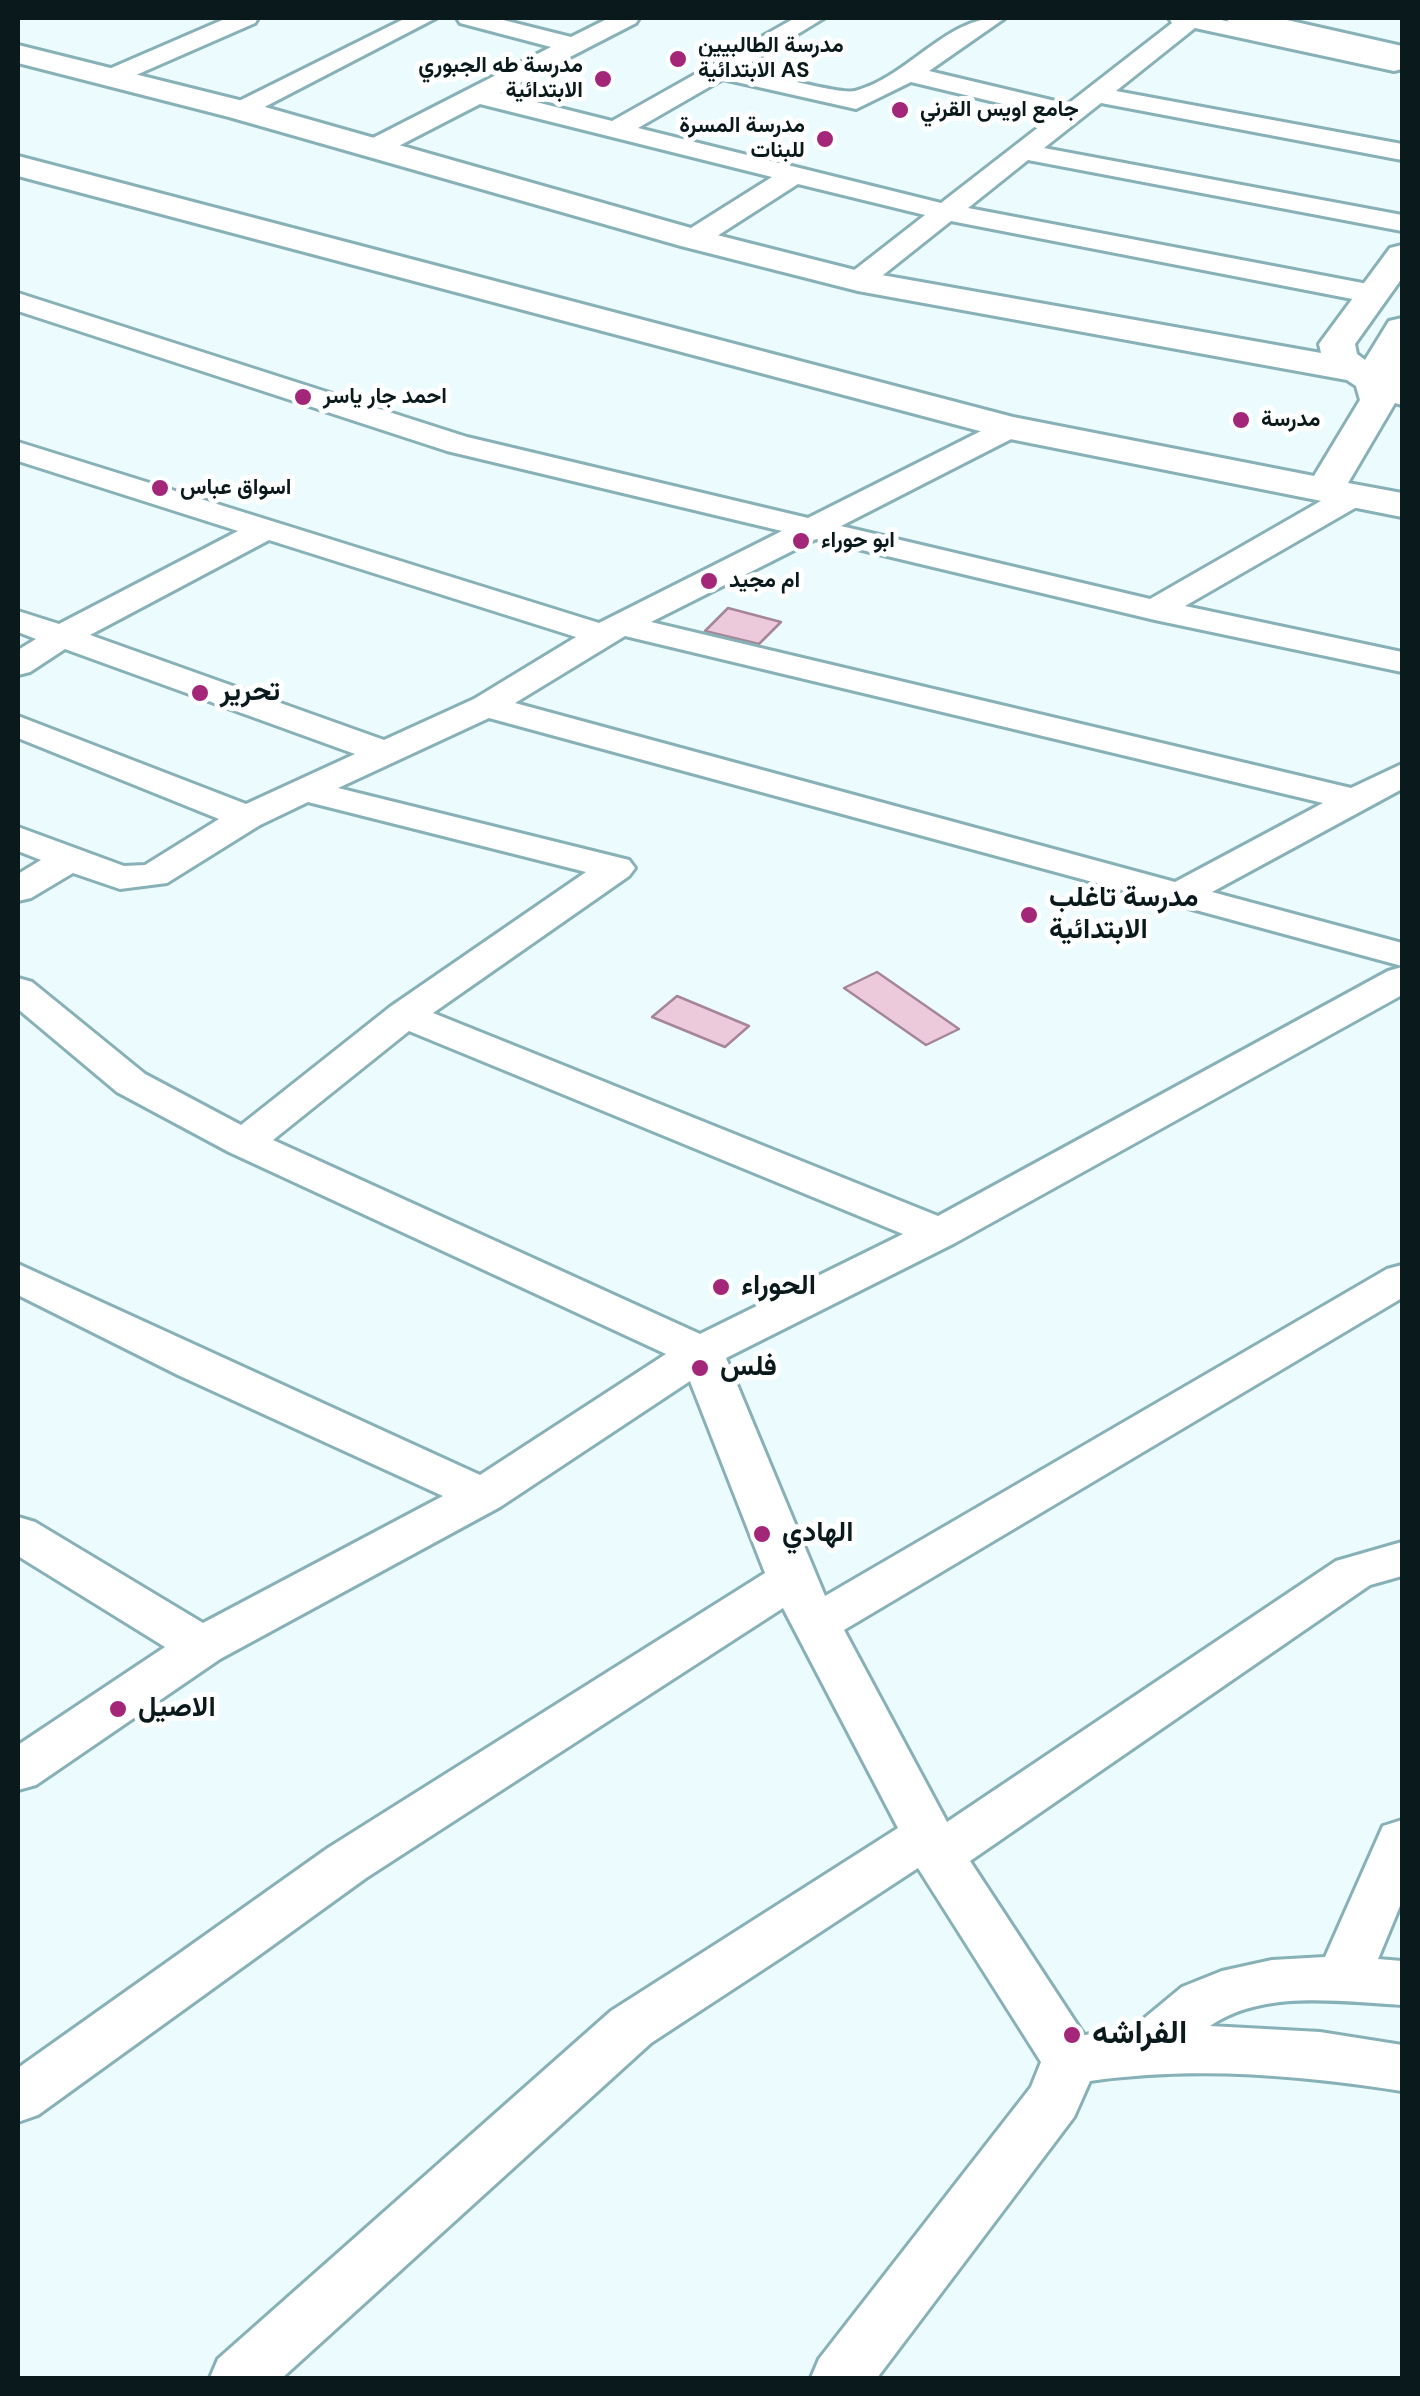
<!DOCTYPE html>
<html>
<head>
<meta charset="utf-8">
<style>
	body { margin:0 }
	#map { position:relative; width:1420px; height:2396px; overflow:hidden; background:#ebfbfe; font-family:"DM Sans",sans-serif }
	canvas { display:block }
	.frame { position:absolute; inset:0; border:20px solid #09191c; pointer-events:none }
</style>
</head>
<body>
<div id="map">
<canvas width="1420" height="2396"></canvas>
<div class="frame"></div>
</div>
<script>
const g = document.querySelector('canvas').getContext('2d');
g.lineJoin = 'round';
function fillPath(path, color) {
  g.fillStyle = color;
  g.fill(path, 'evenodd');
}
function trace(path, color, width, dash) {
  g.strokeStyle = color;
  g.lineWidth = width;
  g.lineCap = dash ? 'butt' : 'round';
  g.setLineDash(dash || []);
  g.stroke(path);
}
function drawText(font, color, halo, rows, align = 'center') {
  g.font = font + ' "DM Sans",Vazirmatn,sans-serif';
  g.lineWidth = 10;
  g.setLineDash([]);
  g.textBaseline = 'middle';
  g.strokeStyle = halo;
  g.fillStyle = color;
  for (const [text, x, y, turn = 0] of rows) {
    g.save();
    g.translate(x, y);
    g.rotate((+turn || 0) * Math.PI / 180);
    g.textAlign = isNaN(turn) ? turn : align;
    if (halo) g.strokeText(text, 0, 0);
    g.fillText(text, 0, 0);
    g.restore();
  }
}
const building = new Path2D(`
	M728,608L781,622L759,644L705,631Z
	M877,972L959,1029L926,1045L844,988Z
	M677,996L749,1026L725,1047L652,1017Z`);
fillPath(building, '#eccadb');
trace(building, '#a58696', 2.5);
const minor = new Path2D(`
	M227,18H258L255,23L120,82H102L99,77L102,72Z
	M406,18H436L249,115L240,118L227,110L231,105Z
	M457,18H495L571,37L609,18H639L636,23L500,93L612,121L795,18H824L742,68C762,73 841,95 855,91C909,77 948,14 1005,18L929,71L1068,104L1172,23L1169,18H1212L1402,59V69L1394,71L1195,28L1116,91L1402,144V160L1101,103L1044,148L1402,215V231L1028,160L968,208L1373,285L1383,288L1387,294L1383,300L1373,303L951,221L868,287H848L844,281L848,275L925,215L798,184L703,245H683L679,239L683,233L772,177L480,104L385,153H367L363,147L367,141L551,47L460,23ZM723,79L856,109L911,82L1053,116L941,203L638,128Z
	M18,293L467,437L808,518L999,422H1021L1025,428L1021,434L841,526L1150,599L1340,490H1362L1367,497L1362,504L1185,606L1402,652V672L1155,620L816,539L651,622L1351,788L1402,764V789L1212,892L1402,943V966L489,718L338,788L629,860L635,868L629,876L433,1013L938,1216L1388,971L1402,967V995L955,1243L726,1358L825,1596L1387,1269L1402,1265V1298L844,1630L947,1822L1336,1561L1402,1542V1576L1370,1585L970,1861L1084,2035L1130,2030L1182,1987L1222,1971L1272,1960L1325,1957L1383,1826L1402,1820V1901L1378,1959L1402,1961V2005C1341,2002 1264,1989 1210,2026L1320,2032L1402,2045V2091C1297,2075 1196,2066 1090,2081L1074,2117L877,2378H811L819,2359L1031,2087L1041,2062L918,1868L651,2043L282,2378H210L218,2359L611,2011L898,1828L783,1608L366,1878L38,2115L18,2122V2068L328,1848L765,1573L690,1381L500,1507L220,1659L36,1785L18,1790V1745L165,1647L18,1556V1517L35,1522L203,1623L443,1496L178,1375L18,1295V1264L480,1475L666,1354L229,1152L117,1092L18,1009V978L32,982L145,1074L241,1125L390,1007L586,872L308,802L260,825L167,883L120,889L73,873L31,898L18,901V874L41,860L18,851V827L124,866L145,865L219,819L18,738V716L246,804L355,754L65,649L30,672L18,675V650L36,639L18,632V611L59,624L238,531L18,461V442L599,623L782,531L447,451L18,311ZM269,540L576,637L474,699L384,740L90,635ZM625,636L1323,803L1175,882L515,703ZM409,1031L903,1234L700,1334L273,1140Z`);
const tertiary = new Path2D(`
	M1226,18H1278L1402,46V64L1230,24Z
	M18,45L251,103L705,232L859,271L1321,353L1319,344L1390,248L1402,245V278L1355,344L1357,354L1365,360L1389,321L1402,318V405L1395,403L1348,483L1402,493V517L1010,439L18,176V156L1013,417L1314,476L1360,400L1356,386L1347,380L858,291L681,246L229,117L18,63Z`);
trace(minor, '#88b1b7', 6);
trace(tertiary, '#88b1b7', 6);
fillPath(minor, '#fff');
fillPath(tertiary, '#fff');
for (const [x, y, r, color] of [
	[678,59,10,"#a32678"],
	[603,79,10,"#a32678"],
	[900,110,10,"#a32678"],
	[825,139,10,"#a32678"],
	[303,397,10,"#a32678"],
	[1241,420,10,"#a32678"],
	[160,488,10,"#a32678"],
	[801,541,10,"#a32678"],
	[709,581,10,"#a32678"],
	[200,693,10,"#a32678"],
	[1029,915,10,"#a32678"],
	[721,1287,10,"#a32678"],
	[700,1368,10,"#a32678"],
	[762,1534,10,"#a32678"],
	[118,1709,10,"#a32678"],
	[1072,2035,10,"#a32678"]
]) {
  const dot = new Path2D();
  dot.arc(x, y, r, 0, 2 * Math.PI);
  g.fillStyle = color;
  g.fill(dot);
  trace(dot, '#fff', 4);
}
drawText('bold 22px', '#09191c', '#fff', [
	["مدرسة الطالبيين",698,46],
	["الابتدائية AS",698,71],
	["مدرسة طه الجبوري",583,66,"right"],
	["الابتدائية",583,91,"right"],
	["جامع اويس القرني",920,110],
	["مدرسة المسرة",805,126,"right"],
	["للبنات",805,151,"right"],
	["احمد جار ياسر",323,397],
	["مدرسة",1261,420],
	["اسواق عباس",180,488],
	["ابو حوراء",821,541],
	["ام مجيد",729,581]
], 'left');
drawText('bold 28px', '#09191c', '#fff', [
	["تحرير",220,693],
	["مدرسة تاغلب",1049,899],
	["الابتدائية",1049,931],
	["الحوراء",741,1287],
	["فلس",720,1368],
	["الهادي",782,1534],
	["الاصيل",138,1709]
], 'left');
drawText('bold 32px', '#09191c', '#fff', [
	["الفراشه",1092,2035]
], 'left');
</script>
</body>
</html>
